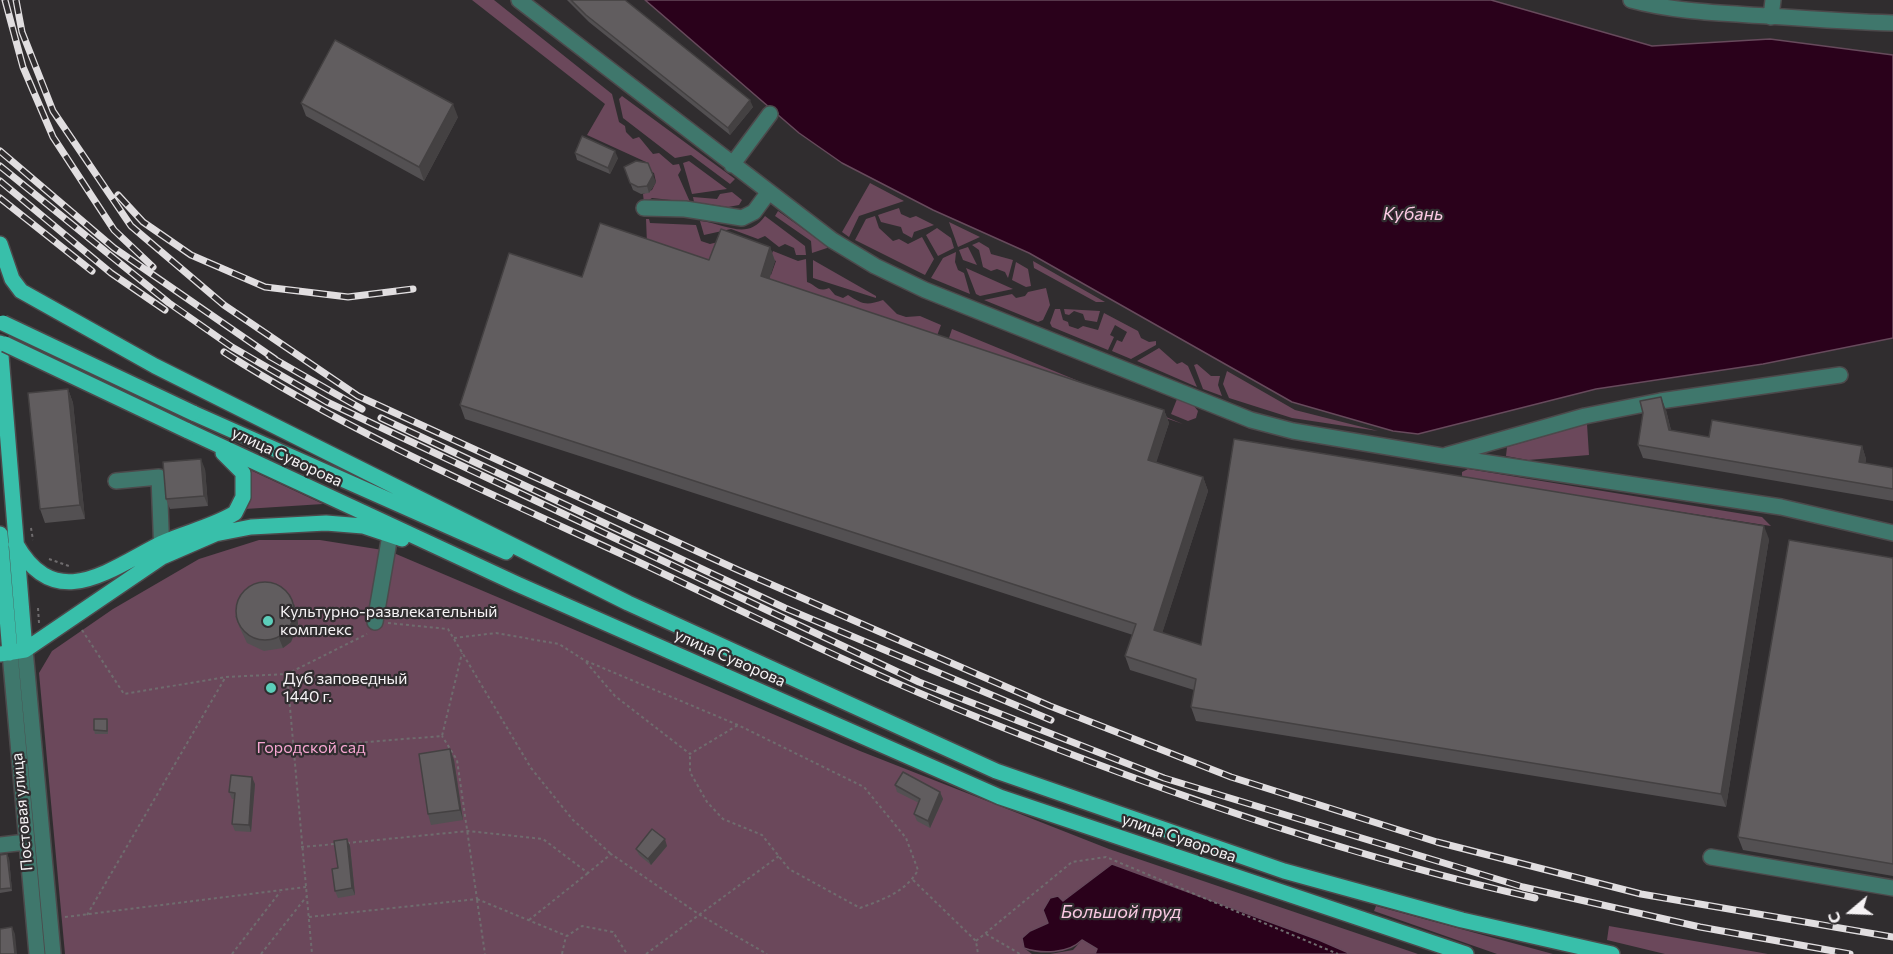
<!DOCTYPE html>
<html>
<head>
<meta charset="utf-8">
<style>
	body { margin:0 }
	#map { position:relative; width:1893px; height:954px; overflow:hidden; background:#302d2f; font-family:Commissioner,sans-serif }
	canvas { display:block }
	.north { position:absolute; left:1821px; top:882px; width:60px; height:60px; -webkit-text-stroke:4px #302d2f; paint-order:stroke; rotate:251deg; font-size:16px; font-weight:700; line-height:24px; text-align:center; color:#f6f3f5 }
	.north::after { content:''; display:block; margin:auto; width:21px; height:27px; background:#f6f3f5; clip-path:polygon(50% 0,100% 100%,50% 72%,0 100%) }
</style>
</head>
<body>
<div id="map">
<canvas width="1893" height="954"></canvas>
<div class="north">С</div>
</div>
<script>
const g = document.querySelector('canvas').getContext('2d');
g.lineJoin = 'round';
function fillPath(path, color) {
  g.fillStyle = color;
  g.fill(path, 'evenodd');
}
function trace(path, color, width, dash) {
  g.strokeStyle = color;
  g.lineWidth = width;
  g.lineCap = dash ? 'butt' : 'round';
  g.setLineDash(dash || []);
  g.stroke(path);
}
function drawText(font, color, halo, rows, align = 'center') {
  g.font = font + ' Commissioner,sans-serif';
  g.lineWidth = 4.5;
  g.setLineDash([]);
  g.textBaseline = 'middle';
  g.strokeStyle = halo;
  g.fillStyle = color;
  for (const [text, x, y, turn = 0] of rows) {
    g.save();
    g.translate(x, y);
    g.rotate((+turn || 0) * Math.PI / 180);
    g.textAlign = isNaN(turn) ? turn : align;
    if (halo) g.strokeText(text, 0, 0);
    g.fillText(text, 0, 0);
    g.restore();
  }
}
fillPath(new Path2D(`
	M472,0H494L612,94L619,122L625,126L626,132L633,139L639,137L653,154L659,153L673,165L679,164L681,170L678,175L690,202L652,198L644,203L643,194L652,190L656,182L654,173L645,168L646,162L587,135L605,104Z
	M622,96L735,179L730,184L691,155L675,158L623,118L619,99Z
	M689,161L727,189L692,194L683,163Z
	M870,183L904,201L859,216L849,237L842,232Z
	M732,192L742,200L739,205L728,207L694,202L693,197L717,199L720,194Z
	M899,208L901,214L910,218L916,216L934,225L914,232L912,238L903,233L901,227L881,222L878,215Z
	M778,211L827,246V248L812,253L811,241L775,216Z
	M765,216L805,246L806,255H796L794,248L785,244L779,247L765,236L758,239L731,229L704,235L700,221C727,224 747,241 765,216Z
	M875,216L879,228L893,241L899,239L908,244L922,237L934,259L925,275L855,240L866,219Z
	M646,219H649L650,223L696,225L701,241L710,244L718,242L756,270L771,275L776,261L770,258L773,251L798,261L806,259L807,282C817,285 817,293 829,288L835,295L843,298L848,295C862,304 866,306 883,300L897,314L906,317L920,316L941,325L935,341L647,244Z
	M949,222L980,237L958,247Z
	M937,228L951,238L954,248L938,256L926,235Z
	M979,242L989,248L991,254L1013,260L1008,278L1005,272L997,269L991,271L983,267L979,250L972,245Z
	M968,247L977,265L963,260L959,250Z
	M956,252L955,262L958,270L964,273L970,294L931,278L943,258Z
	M813,260L876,296V298L813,278Z
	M1033,261L1105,302H1096L1034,268Z
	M1016,262L1028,269L1031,286L1026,287L1012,280Z
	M966,268L1013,289L980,296L976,294Z
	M1046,288L1050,305L1043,320L1038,322L984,300L1012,294L1016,298L1025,296L1028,292Z
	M1055,309H1060L1063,320L1068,322L1069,326L1078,329L1083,326L1098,330L1104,313L1138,331L1141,338L1149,342L1156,341V345L1131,359L1112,351L1117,340L1122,342L1127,332L1115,325L1110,335L1114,337L1108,350L1052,327L1050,323Z
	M1064,309L1100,311L1097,322L1085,320L1083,314L1074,311L1069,315L1065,314Z
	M952,329L1183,424L947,344Z
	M1159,348L1177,364L1182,362L1188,366L1197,387L1137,361Z
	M1197,364L1211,376H1220L1218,385L1222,396L1203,389L1194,365Z
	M1227,371L1295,410L1378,431L1292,418L1229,398L1223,384Z
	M1177,399L1194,406L1198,411L1196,418L1188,421L1171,414Z
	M1587,424L1589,455L1528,460L1506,456L1507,447Z
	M248,469L323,504L245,509Z
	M1468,469L1762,517L1771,526L1462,478V472Z
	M259,540H320L389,551L860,751L1109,849L1418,954H1351L1112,864L1063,901L1048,923L1030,931L1024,948L1032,954H65L39,673L52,651L113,609L199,559Z
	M1376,906L1553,954H1497L1374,911Z
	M1609,926L1768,954H1665L1607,940Z
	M1082,940L1097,949L1095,954H1050L1073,950Z`), '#6b485b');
const water = new Path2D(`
	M645,0H1491L1652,46L1770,39L1893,55V338L1763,364L1596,389L1418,434L1393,431L1292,402L1029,253L933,210L842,163L799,133Z
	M1112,864L1319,940L1351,954H1095L1097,949L1082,940C1068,954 1041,954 1024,948L1022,938L1030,931L1048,923L1043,910L1050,898L1058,896L1063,901Z`);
fillPath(water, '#2a011b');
trace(water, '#674a5c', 1.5);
const minor = new Path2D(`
	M519,0L832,240L875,266L925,290L1251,420L1293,431L1442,456L1781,507L1893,533
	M1631,0C1675,12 1723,13 1768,16C1810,19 1851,22 1893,23
	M1771,17L1773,0
	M732,165L770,114
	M644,208L685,209L742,218L754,212L768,193
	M1447,455L1585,416L1660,401L1840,375
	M116,481L159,477L162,554
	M375,622L390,535
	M25,650L53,954
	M10,653L37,954
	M0,845L26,842
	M1711,857L1893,888`);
const major = new Path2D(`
	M0,244L12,279L21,291L155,366L628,603L996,771L1284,871L1462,920L1612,954
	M0,343L25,650
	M193,413L506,552
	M186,430L517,584L1000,797L1466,954
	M0,534L10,653
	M16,544C56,615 110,569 162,543C186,532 212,527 235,513L243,497V473L223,453
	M0,654L25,650L162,557L215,534L251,527L326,523L363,526L402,539`);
trace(minor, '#4c494b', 18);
trace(major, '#4c494b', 18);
trace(new Path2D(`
	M31,528L33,540
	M49,559L69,566
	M38,608L39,623
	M388,623L448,629L531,768L573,820L611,854
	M82,630L124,694L226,677L287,674L367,634
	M454,638L496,633L559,644L584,660L738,725L864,787L906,838L918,870C906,892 882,900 860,908L789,869L762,835L723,819L707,802L690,772V754
	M586,662L615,696L690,754L738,725
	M287,674L312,954
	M293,748L442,736L462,653
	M347,843L468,831L543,839L588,873L611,854L700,915L767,954
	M301,847L335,844
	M913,880L976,941L978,954
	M477,899L567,936L582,926L613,932L627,954
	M477,900L485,954
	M87,915L225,678
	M65,917L306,887
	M309,917L477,899L457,760L442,736
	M529,920L588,873
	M986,934L1020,954
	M976,941L1072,862L1106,857L1338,954
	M232,954L280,892
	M261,954L307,896
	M562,954L566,936
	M646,954L779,856`), '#6f6c6e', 2, [3, 3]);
trace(minor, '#3f776c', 15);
trace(major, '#38bfaa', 15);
const rail = new Path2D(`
	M5,0L23,67L53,137L114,230L153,267
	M16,0L22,32L53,111L131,226L224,305L358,396L738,570L1050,706L1231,777L1437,842L1641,894L1893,937
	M0,151L114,248L275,359
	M0,166L169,303L232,347L327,402L919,682L1164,778L1523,887L1700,927L1850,954
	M0,181L111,273L165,310
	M118,195L143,222L191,255L265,287L348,297L413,289
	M0,198L92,271
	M224,352C356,437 503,499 645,565C757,618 869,674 984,720C1162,792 1347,856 1535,898
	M269,356L362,409
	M381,418L785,608L1051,720`);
trace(rail, '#e1dee0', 7);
trace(rail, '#302d2f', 4.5, [14]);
const majorBridge = new Path2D(`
	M3,323L193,413
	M5,344L186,430`);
trace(majorBridge, '#4c494b', 18, []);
trace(majorBridge, '#38bfaa', 15);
fillPath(new Path2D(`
	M567,0H625L753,107L730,135L589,22Z
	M301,103L458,117L424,181L306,116Z
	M575,153L618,158L610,174L577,160Z
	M624,167L656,182L649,193L641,194L633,190Z
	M770,247L775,261L769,279L1164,410L1169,423L1156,462L1203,477L1208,491L1162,633L1201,645L1769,539L1726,807L1196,721L1191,707L1194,690L1130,670L1125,656L1133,635L465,419L460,405L582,277L709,260Z
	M68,389L73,403L85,519L45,523L40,509Z
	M1666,410L1671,430L1709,437L1862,446L1866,459L1865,464L1893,468V501L1643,458L1638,445Z
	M205,469L208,506L170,509L166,499Z
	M1893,558V876L1743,850L1738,837Z
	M294,604L297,614L298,624L291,642L283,648L264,651L247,643L239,626L235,616Z
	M107,719L108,722V734H95L94,730Z
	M450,749L454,760L463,820L431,825L428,814Z
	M255,784L251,832L235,831L232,824L234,799H232L229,792Z
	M895,785L940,792L943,799L930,828L917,821L914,814L919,803L897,792Z
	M350,846L355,895L338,898L335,891L338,868Z
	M667,846L651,865L639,855L636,849Z
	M0,855L9,858L12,891L0,893Z`), '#535052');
fillPath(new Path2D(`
	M750,100L753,107L730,135L728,128Z
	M453,104L458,117L424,181L419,167Z
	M615,151L618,158L610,174L608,168Z
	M653,175L656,182L649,193L647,186Z
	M770,247L775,261L766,290L761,276Z
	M68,389L73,403L85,519L80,505Z
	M1661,397L1666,410L1674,443L1669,430Z
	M1164,410L1169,423L1153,473L1148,460Z
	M1862,446L1866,459L1863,475L1859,462Z
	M201,459L205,469L208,506L204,496Z
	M1203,477L1208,491L1159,643L1154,630Z
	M1764,526L1769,539L1726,807L1721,794Z
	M294,604L297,614L298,624L291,642L283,648L279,638Z
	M450,749L454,760L463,820L460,810Z
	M252,777L255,784L251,832L249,825Z
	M940,792L943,799L930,828L928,821Z
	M347,839L350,846L355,895L352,888Z
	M665,839L667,846L651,865L648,859Z
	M7,854L9,858L12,891L11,888Z
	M12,927L15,934L17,954H15Z`), '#444142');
const building = new Path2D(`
	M571,0H625L750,100L728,128L586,15Z
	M335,40L453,104L419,167L301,103Z
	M582,136L615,151L608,168L575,153Z
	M636,161L648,163L653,175L647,186L638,187L630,183L624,167Z
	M600,223L709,260L721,229L770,247L761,276L1164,410L1148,460L1203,477L1154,630L1201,645L1234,439L1764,526L1721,794L1191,707L1196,679L1125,656L1136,624L460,405L509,253L582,277Z
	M68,389L80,505L40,509L28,393Z
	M1661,397L1669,430L1709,437L1712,420L1862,446L1859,462L1893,468V489L1638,445L1643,413L1640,401Z
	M201,459L204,496L166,499L163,462Z
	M1789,540L1893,558V864L1738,837Z
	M236 611a29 29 0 1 1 58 0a29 29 0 1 1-58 0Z
	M94,719H107V731L94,730Z
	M450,749L460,810L428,814L419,754Z
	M903,772L940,792L928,821L914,814L920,799L895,785Z
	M231,775L252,777L249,825L232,824L235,793L229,792Z
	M652,829L665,839L648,859L636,849Z
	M347,839L352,888L335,891L332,869L338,868L334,841Z
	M7,854L11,888L0,889V855Z
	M12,927L15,954H0V929Z`);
fillPath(building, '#615d5f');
trace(building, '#444142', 1.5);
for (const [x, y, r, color] of [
	[268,621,6,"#5cceba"],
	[271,688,6,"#5cceba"]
]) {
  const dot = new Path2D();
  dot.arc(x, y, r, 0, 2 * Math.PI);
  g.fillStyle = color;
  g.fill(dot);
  trace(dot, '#302d2f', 2);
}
drawText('16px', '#f6f3f5', '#302d2f', [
	["улица Суворова",287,457,25],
	["улица Суворова",730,658,24],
	["Постовая улица",22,812,-95],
	["улица Суворова",1179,838,19]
]);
drawText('16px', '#f6f3f5', '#302d2f', [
	["Культурно-развлекательный",280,612],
	["комплекс",280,630],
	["Дуб заповедный",283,679],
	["1440 г.",283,697]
], 'left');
drawText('16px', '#f6a6d1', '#302d2f', [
	["Городской сад",311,748]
]);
drawText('italic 18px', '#fccae4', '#302d2f', [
	["Кубань",1413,214],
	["Большой пруд",1121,912]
]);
</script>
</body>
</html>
